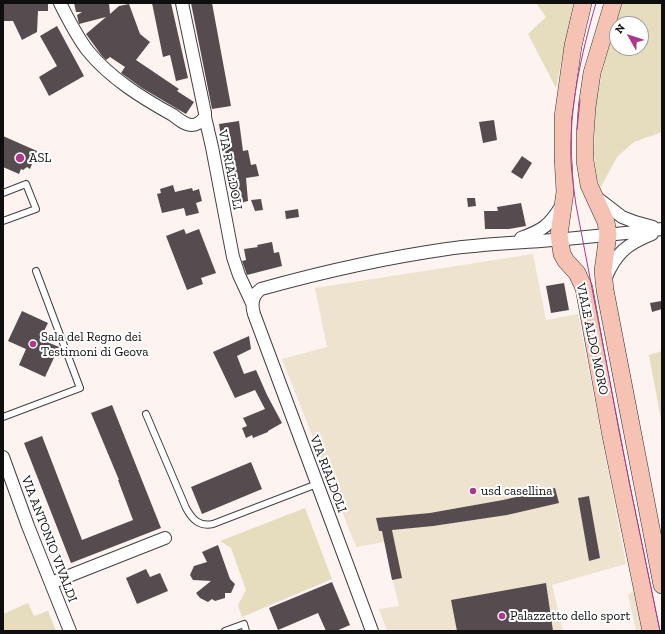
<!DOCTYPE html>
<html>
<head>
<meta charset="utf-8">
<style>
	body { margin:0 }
	#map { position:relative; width:665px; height:634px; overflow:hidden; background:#fdf3f1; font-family:"Zilla Slab",serif }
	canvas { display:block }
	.frame { position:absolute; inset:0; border:4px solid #0e0e0e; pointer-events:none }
	.north { position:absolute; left:609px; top:16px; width:40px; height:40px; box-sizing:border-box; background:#fff; border:1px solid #9f9f9f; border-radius:50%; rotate:309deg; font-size:11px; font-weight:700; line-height:16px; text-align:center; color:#0e0e0e }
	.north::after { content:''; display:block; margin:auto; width:14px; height:18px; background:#af368d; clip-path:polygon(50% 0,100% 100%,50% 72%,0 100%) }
</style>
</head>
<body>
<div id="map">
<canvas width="665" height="634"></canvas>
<div class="frame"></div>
<div class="north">N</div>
</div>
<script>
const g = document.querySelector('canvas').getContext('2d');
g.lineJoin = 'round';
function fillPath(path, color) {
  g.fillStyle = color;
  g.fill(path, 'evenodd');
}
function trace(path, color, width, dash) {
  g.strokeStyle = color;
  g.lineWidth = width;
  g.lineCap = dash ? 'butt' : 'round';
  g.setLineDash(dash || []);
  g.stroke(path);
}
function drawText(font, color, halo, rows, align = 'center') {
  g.font = font + ' "Zilla Slab",serif';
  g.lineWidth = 4;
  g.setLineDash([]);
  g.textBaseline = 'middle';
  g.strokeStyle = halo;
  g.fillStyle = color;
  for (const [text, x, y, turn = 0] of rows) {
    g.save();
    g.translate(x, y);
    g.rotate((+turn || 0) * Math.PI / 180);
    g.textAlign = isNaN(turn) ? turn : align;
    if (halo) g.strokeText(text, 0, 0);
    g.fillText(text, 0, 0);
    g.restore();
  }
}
fillPath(new Path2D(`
	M536,3H573L556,88L528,34L546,17Z
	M621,3H662V132L634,142L617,157L601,187L597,179L594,154L596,104L602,73ZM617,24H641V48H617Z
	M662,351V425L649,355Z
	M305,508L332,579L242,617L238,605L246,590L231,548L220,541Z
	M28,603L34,616L48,611L56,631H3V614Z`), '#e5ddbe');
fillPath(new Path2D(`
	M533,254L546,320L578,314L626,564L552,585L563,631H387L379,609L399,606L384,542L356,547L282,359L327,347L315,288Z
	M632,592L635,593L644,631H636L628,595Z`), '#ede3cf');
fillPath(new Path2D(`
	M3,3H48V11H38L37,32L22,40L13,21H3Z
	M74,3H109L110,14L119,6L129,4L140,34L150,42L136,60L179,89L177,91L194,102L186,114L142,88L121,73L125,67L110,57L106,60L102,56L86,34L106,17L79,24L77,15L82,12H76Z
	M152,3H171L188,78L176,81L170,55L163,57Z
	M191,3H212L231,106L212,109Z
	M57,26L84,76L49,96L39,77L57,66L40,36Z
	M494,120L497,140L483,143L479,122Z
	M239,121L243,151L248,150L251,165L256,164L259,176L246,178L248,201L232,205L228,170H226L219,124Z
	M3,136L37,151L30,169L27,167L23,170L21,169L19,174L3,167Z
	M522,156L532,163L522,179L511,172Z
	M173,185L175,192L192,188L193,191L199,189L202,201L196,203L199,213L186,216L184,208L162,213L157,194L161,193L160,189Z
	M467,198H475L476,206L468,207Z
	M261,199L263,210L255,211L251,200Z
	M521,203L526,226L509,229H485L484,211H498L497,207Z
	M298,209L299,217L286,219L285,211Z
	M184,229L186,234L199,229L216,273L201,278L203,284L187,290L166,236Z
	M272,242L274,253L279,252L282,266L247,275L242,261L246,260L244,249L258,247L257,245Z
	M564,283L569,310L551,313L546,286Z
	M661,301L662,309L652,312L650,303Z
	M22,311L48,323L40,339L59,347L45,377L19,365L26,349L8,341Z
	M249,336L251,349L237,356L244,374L256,370L267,395L282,423L268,431V432L253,438L252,435L246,438L242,428L247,426L243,418L265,409L255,390L235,398L213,352Z
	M112,405L161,528L71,563L24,443L42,436L82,540L133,520L118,480H119L91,413Z
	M251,462L262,489L202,514L191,487Z
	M555,488L559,503L507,515L433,526L392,530L402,578L392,580L382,531H379L376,518L430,513L503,500Z
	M589,496L600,558L589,561L578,498Z
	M218,545L230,579L235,584L231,593H225V598L215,601L212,599L208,602L200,598L196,593L211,581L193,580L190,575L194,566L207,562L202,552Z
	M146,569L150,577L160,573L168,591L137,604L126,578Z
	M332,582L350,625L336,631H326L318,613L278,630L269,608Z
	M546,583L553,631H457L451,600Z`), '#564c4f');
const lane = new Path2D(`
	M3,193L26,184L36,209L3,221
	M146,414L186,508C192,519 199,527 213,524L317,484
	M3,417L80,388L36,271
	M225,631L244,624L246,631`);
const street = new Path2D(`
	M60,3C68,19 77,37 88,51C110,78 142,98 173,115C178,119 185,125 192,125C197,125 201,122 205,117
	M182,3L205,113V117L212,147L233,257L239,275L252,303
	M596,197L622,217L635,222L653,227
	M521,238C543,230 549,226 562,205
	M606,277C616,253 627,244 652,234
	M3,457L28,526L70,631
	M51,583L165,538
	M372,631L254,314C251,304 252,295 261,289C322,272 384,258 447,249C482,244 518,243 553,240C590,237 626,233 662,229`);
const secondary = new Path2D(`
	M583,3L573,46L563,117V157L565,192L559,235L562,254L566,261L577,273L584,288L611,436L651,631
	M613,3L592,73L587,107L585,137V161L589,185L606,222L608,234L603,271L605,290L662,585`);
trace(lane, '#414141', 8);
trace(street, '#414141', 14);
trace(secondary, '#303030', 18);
trace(lane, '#fff', 6);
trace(street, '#fff', 12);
trace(secondary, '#f6c2b4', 17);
trace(new Path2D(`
	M596,3C581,55 569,108 571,162C572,176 574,191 576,205L630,486L660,631
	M577,130L580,100`), '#af368d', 1);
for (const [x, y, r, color] of [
	[20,158,5,"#af368d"],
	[33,344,4,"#af368d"],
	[473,491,4,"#af368d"],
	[502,616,4,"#af368d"]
]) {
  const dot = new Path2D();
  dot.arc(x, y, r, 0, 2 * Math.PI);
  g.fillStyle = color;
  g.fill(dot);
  trace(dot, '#fff', 1.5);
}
drawText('13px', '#0e0e0e', '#fff', [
	["ASL",29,158],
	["Sala del Regno dei",41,337],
	["Testimoni di Geova",41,352],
	["usd casellina",481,491],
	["Palazzetto dello sport",510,616]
], 'left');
drawText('13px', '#0e0e0e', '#fff', [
	["VIA RIALDOLI",230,170,79],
	["VIALE ALDO MORO",592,339,78],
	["VIA RIALDOLI",328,474,69],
	["VIA ANTONIO VIVALDI",49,539,69]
]);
</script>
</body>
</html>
